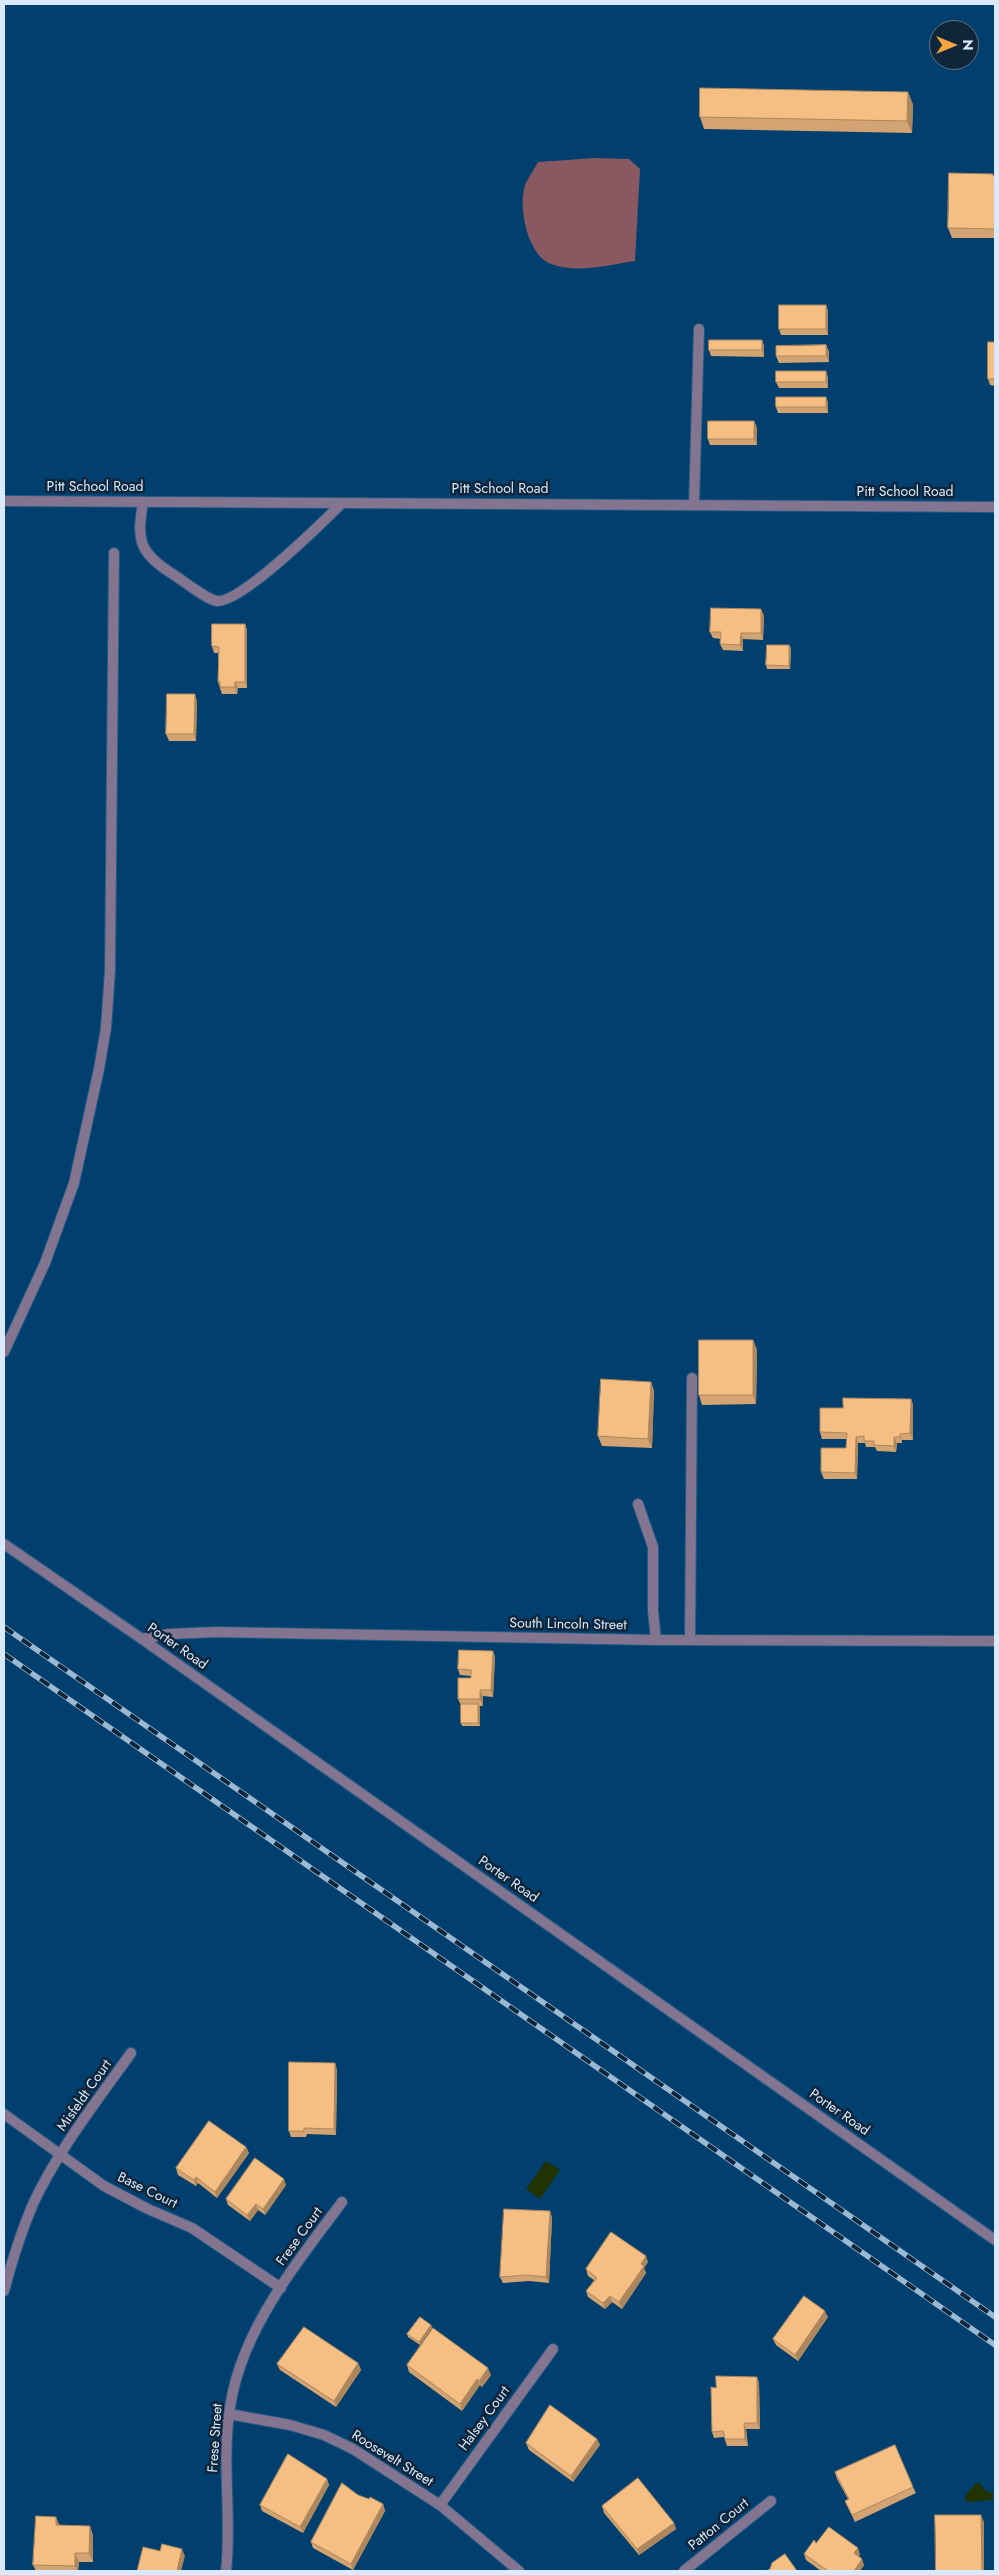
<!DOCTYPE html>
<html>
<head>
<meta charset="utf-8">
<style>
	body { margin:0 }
	#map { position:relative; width:999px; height:2575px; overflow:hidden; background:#003f6e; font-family:Jost,sans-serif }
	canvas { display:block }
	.frame { position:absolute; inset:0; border:5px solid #daeafc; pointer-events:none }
	.north { position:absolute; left:929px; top:20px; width:50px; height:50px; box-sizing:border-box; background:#0f253a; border:1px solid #607488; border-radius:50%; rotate:90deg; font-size:14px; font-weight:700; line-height:20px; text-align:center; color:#daeafc }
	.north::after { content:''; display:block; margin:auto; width:18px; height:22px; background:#f2a542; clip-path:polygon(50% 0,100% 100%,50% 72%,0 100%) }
</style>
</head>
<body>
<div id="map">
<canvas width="999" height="2575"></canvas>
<div class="frame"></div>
<div class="north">N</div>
</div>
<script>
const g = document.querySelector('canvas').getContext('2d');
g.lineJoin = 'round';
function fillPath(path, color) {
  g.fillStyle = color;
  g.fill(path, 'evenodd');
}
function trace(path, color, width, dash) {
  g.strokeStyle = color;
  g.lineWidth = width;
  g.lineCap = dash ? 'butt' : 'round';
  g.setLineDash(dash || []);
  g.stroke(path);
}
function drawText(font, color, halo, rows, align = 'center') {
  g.font = font + ' Jost,sans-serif';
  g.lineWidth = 5;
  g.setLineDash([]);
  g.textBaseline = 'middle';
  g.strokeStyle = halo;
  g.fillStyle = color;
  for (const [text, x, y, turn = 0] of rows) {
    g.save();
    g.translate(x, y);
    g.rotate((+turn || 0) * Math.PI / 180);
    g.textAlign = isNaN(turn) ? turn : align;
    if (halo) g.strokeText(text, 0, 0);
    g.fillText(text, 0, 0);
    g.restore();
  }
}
fillPath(new Path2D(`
	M595,158L629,159L640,169L635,261C609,265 577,274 551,264C528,256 519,210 524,189C526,180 534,170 538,162Z`), '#885960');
fillPath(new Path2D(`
	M546,2161L560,2170L540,2199L526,2189Z
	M976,2483L981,2484L984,2490L993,2493V2500L966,2502L965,2496Z`), '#203300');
const service = new Path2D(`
	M143,502C137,539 138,552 171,573C181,579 207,600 217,601C241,603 322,523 342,503
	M694,505L699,329
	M4,1352L45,1263L74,1183L99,1069L106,1028L110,970L114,553
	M638,1504L653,1547V1611L656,1640
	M690,1640L692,1378`);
const minor = new Path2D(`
	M142,1639L169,1634L216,1632L656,1640L995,1641
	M4,2114L104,2186L148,2209L192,2228L281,2288
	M4,2291C12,2261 21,2232 33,2204C58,2150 97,2101 131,2053
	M229,2414L290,2425L324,2435L353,2449L440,2505L519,2571
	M440,2505L553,2349
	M226,2571C232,2519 222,2467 229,2415C238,2333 295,2266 342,2202
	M684,2571L771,2501`);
const tertiary = new Path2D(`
	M4,501L995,507
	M4,1544L142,1639L995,2240`);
trace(service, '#235a85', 12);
trace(minor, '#235a85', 12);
trace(tertiary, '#235a85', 12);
trace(service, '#837590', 10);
trace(minor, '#837590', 10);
trace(tertiary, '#837590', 10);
const rail = new Path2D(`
	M4,1627L995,2317
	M4,1654L995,2345`);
trace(rail, '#9cb9d4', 5.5);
trace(rail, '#0f253a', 4, [11]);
fillPath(new Path2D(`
	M913,104L912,133L704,129L700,117Z
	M994,176H995V238H952L948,228Z
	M826,305L828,311V335H781L779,329Z
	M762,340L764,346V357L711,356L709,350Z
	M995,342V386L990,385L988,379Z
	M826,345L829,352V362L779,363L776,356Z
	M826,371L828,378V388H779L776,382Z
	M826,397L828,403V413H778L776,407Z
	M754,421L757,428V445H710L708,439Z
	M764,615L763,640L743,639V651L723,650L720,644L721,639L713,638L710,632Z
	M245,624L247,630V688H238L237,694H222L218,682V653H214L212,646Z
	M789,645L791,648L790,669H767L766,665Z
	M197,701L196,741H169L166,734Z
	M753,1340L757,1350L756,1404L702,1405L699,1395Z
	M651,1382L654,1391L652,1448L602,1446L598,1436Z
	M911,1399L913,1405V1440H902V1443H897L896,1452L877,1451L875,1447H866L865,1443H858L857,1479H824L821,1472L846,1448L847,1439H822L820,1432L843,1408Z
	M493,1651L495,1657L493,1697L483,1696V1706H479L480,1726H462L461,1723V1705L458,1699L471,1678V1676L460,1675L458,1669Z
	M337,2069L336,2135L307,2134L306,2137H291L289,2131Z
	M246,2147L249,2153L217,2198L198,2183L196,2186L178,2175L176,2168Z
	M286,2185L265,2215L258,2210L250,2221L228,2205L226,2199Z
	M550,2211L552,2218L549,2283L529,2281L503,2283L500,2277Z
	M648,2262L644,2268L646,2273L622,2309L612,2302L605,2309L588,2297L586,2291L594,2280L588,2276L586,2269Z
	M828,2317L798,2361L776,2345L773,2339Z
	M431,2325L432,2328L420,2345L408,2337L407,2334Z
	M358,2363L361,2370L336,2407L280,2370L277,2364Z
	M407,2365L491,2375L482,2387L480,2385L462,2411L409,2372Z
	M757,2377L759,2383L760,2429H746L748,2446H727L724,2437L714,2438L712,2432L716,2388Z
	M597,2439L600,2445L573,2482L529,2450L526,2443Z
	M835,2472L913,2487L916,2493L855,2522L845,2501L848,2499L837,2479Z
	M327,2479L329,2485L303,2533L262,2511L260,2505Z
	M369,2499L383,2504L385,2511L353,2570L313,2548L311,2542Z
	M602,2506L674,2523L676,2529L639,2555L604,2513Z
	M59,2525L93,2535V2562H79L78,2571H36L33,2565Z
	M816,2543L860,2554L859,2556L864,2565L860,2571H821L806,2560L804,2554Z`), '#d3a471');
fillPath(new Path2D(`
	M908,92L913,104L912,133L907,121Z
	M826,305L828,311V335L826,329Z
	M762,340L764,346V357L762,350Z
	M826,345L829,352V362L826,356Z
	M826,371L828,378V388L826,382Z
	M826,397L828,403V413L826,407Z
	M754,421L757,428V445L754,439Z
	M761,609L764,615L763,640L761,633Z
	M245,624L247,630V688L245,682Z
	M741,633L743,639V651L740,645Z
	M789,645L791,648L790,669L789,666Z
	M235,682L238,688L237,694L235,687Z
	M195,694L197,701L196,741L194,734Z
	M753,1340L757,1350L756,1404L753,1395Z
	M651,1382L654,1391L652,1448L648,1439Z
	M911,1399L913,1405V1440L910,1433Z
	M900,1434L902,1440V1443L900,1437Z
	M856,1437L858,1443L857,1479L855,1473Z
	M894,1437L897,1443L896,1452L894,1446Z
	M493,1651L495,1657L493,1697L491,1690Z
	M480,1690L483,1696V1706L480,1699Z
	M478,1704L480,1707V1726L478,1723Z
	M335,2063L337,2069L336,2135L334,2129Z
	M246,2147L249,2153L217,2198L215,2192Z
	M196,2177L198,2183L196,2186L194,2180Z
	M284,2179L286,2185L265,2215L263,2209Z
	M256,2204L258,2210L250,2221L247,2215Z
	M550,2211L552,2218L549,2283L546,2277Z
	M646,2256L648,2262L644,2268L646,2273L622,2309L619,2302Z
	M610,2296L612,2302L605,2309L603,2303Z
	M825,2311L828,2317L798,2361L795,2355Z
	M431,2325L432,2328L420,2345L419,2342Z
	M358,2363L361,2370L336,2407L334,2401Z
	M488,2368L491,2375L482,2387L479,2381Z
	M757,2377L759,2383L760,2429L757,2423Z
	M477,2379L480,2385L462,2411L460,2404Z
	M744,2423L746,2429L748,2446L745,2439Z
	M597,2439L600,2445L573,2482L571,2476Z
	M327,2479L329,2485L303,2533L300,2527Z
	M383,2504L385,2511L353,2570L351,2564Z
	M981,2515L984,2522V2571H982Z
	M56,2517L60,2526L56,2525Z
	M674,2523L676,2529L639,2555L637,2549Z
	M90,2526L93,2535V2562L89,2553Z
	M858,2548L860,2554L856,2559L854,2553Z
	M182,2549L185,2556L181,2571H177Z
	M75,2553L79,2562L78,2571H77L75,2566Z
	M862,2559L864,2565L860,2571H854Z`), '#ac865c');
const building = new Path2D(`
	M700,88L908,92L907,121L700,117Z
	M949,173L993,174V176H995V229L948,228Z
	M779,305H826V329H779Z
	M709,340H762V350H709Z
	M988,342H995V379H988Z
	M826,345V356H776V346Z
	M776,371H826V382H776Z
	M776,397H826V407H776Z
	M708,421H754V439H708Z
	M711,608L761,609V633H741L740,645L720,644L721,632H710Z
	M212,624H245V682H235V687H220V681L218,682L219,647L212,646Z
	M767,645H789V666L766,665Z
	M167,694H195L194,734H166Z
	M699,1340H753V1395H699Z
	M601,1379L651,1382L648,1439L598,1436Z
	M843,1398L911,1399L910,1433L900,1434V1437H894V1446L874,1445V1441H864V1436L856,1437L855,1473L821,1472V1448H846L847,1433L820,1432V1408H843Z
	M459,1650L493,1651L491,1690H480V1699H458V1678H471V1670L458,1669Z
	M461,1704H478V1723H461Z
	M289,2062L335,2063L334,2129L304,2128V2131H289Z
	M209,2121L246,2147L215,2192L196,2177L194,2180L176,2168Z
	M255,2158L284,2179L263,2209L256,2204L247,2215L226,2199Z
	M504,2209L550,2211L546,2277L527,2275L500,2277Z
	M611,2232L646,2256L641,2264L644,2266L619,2302L610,2296L603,2303L586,2291L597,2278L586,2269Z
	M804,2296L825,2311L795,2355L773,2339Z
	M420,2317L431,2325L419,2342L407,2334Z
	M304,2327L358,2363L334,2401L277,2364Z
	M433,2328L488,2368L479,2381L477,2379L460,2404L407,2365Z
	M716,2376L757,2377V2423H744L745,2439H725L723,2431L712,2432L711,2387L716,2388Z
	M550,2405L597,2439L571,2476L526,2443Z
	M895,2445L913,2487L852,2515L845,2501L849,2499L835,2472Z
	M288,2454L327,2479L300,2527L260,2505Z
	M638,2478L674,2523L637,2549L602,2506Z
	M342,2483L358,2495L369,2499L370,2497L383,2504L351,2564L311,2542Z
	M935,2515H981L982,2571H936Z
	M36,2516L56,2517V2525L90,2526L89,2553H75V2566L33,2565Z
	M829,2527L858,2548L854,2553L862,2559L854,2571H828L804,2554L814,2540L816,2543Z
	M162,2544L182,2549L177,2571H137L143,2547L160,2551Z
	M785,2554L797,2571H766L770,2569L772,2563Z`);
fillPath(building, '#f5bf83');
trace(building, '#ac865c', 1);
drawText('14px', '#daeafc', '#0f253a', [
	["Pitt School Road",95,488],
	["Pitt School Road",500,490],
	["Pitt School Road",905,493],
	["South Lincoln Street",568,1625,1],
	["Porter Road",177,1647,35],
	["Porter Road",508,1880,35],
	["Misfeldt Court",85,2096,-55],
	["Porter Road",839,2113,35],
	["Base Court",147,2191,26],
	["Frese Court",300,2237,-54],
	["Halsey Court",485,2419,-54],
	["Frese Street",216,2438,-86],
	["Roosevelt Street",392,2459,32],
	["Patton Court",719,2525,-39]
]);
</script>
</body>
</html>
